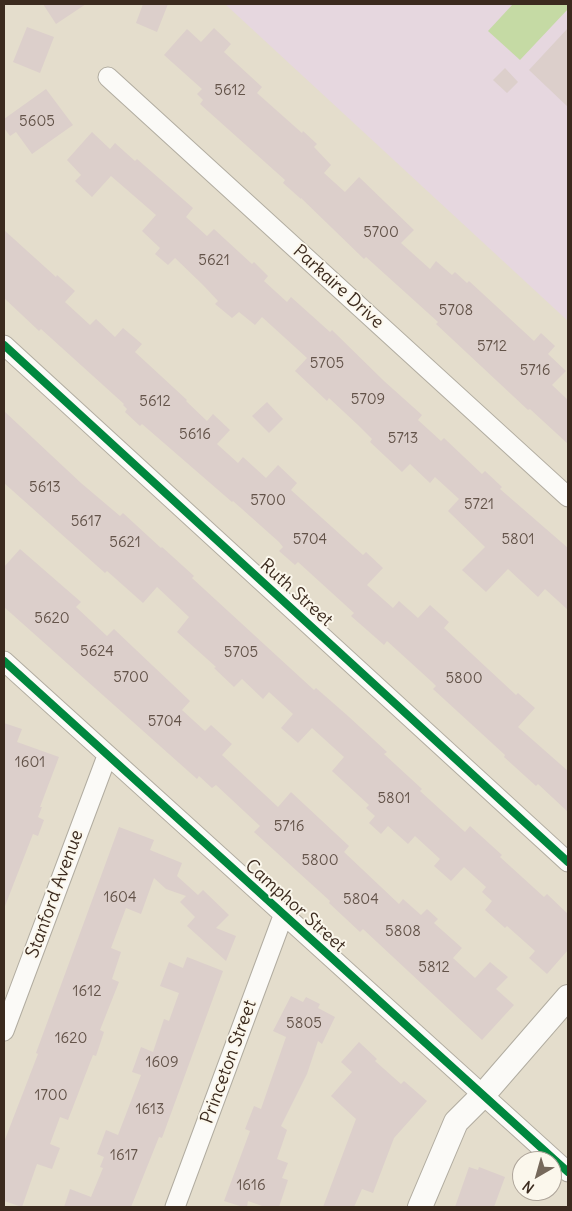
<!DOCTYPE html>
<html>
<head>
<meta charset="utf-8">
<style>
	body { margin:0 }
	#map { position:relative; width:572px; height:1211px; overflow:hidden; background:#e4ddcc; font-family:Delius,sans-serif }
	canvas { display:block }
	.frame { position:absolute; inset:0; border:5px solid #3b2a1e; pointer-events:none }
	.north { position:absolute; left:512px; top:1151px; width:50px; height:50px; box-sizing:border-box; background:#fbf7ec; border:1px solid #aea59a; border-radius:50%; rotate:218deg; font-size:14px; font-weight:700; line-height:20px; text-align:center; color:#3b2a1e }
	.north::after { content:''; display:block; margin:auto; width:18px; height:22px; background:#76695b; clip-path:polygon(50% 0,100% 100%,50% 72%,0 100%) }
</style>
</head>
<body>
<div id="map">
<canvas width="572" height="1211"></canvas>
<div class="frame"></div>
<div class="north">N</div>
</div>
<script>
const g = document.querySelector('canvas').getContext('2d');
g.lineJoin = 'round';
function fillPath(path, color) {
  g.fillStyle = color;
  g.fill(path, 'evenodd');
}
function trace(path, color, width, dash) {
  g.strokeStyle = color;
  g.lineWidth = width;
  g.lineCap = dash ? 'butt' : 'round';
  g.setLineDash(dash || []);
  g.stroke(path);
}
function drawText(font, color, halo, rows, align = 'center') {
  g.font = font + ' Delius,sans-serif';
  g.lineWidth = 4;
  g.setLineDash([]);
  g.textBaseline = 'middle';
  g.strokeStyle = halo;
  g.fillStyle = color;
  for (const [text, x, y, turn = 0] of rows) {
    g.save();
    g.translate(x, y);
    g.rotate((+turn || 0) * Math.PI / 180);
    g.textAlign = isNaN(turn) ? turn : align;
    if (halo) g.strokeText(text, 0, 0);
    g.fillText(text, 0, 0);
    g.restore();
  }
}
fillPath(new Path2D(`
	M225,4H568V321Z`), '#e6d7df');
fillPath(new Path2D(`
	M513,4H566L568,6V9L520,60L488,31Z`), '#c5daa4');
fillPath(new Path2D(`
	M43,4H86L56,24Z
	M143,4H168L157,32L136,23Z
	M27,27L54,37L40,73L13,62Z
	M214,28L231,44L224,52L262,87L257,93L302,133L303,131L317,144L314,147L331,165L324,173L345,192L359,177L414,230L401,243L430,269L436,261L452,275L455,272L467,283L469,281L534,341L541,333L555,346L548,354L566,371L552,385L568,400V444L530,409L528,410L436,324L438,322L366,257L364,259L301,198V199L283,183L285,180L200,104L203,100L197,94L202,89L164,55L187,29L201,42Z
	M568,28V107L529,70Z
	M505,68L518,82L507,93L493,80Z
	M46,89L73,125L32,154L16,132L10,136L4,128V119Z
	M92,132L110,149L115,143L135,161L137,159L176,193L193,208L186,217L207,236L214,229L252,264L254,262L268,276L264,281L287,302L291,297L330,332L332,330L384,381L422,415L418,420L441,441L444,438L482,474L485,471L502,487L500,489L568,548V610L545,589L538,597L508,569L486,592L462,570L485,547L448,511L459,499L435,477L430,483L410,464L402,472L370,442L372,439L358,425L329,398L327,401L295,371L307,358L262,317L255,325L239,312L232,318L215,304L218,301L203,285L175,258L168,265L155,254L160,248L142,231L156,215L111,176L92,197L75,181L81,175L67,160Z
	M4,230L56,277L57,275L75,291L65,302L90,325L96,319L115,337L123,328L142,344L135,352L187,400L186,401L207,421L213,414L230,430L217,444L238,463L243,457L266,478L278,465L297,483L291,490L363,555L366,552L383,568L367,585L393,608L399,601L418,618L430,605L449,622L444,628L516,695L518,693L535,708L518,727L568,771V812L538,784L536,786L504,757L505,755L433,689L436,686L432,682L387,641L384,645L351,616L354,613L298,562L295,565L279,551L283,547L279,542L233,501L232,502L142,424L140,426L125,412L127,409L123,405L124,404L41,329L39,331L4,298Z
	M267,402L283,419L269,433L252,416Z
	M4,411L81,483L120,516L123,513L161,548L162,547L194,576L192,578L314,690L316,688L348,716L387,752L384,754L422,789L420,791L465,832L470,826L502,855L500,857L544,897L547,894L568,914V950L547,974L529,958L535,951L507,926L505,928L485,910L492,901L482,892L486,887L464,867L451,881L434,866L440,859L415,836L408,844L388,826L381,834L369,823L375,816L366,808L369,805L332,771L344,757L312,728L298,743L281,728L293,714L269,692L263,699L242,679L234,687L214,668L216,667L177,632L189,617L157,587L143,603L107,571L105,573L4,483Z
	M20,549L81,602L76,607L107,636L114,629L190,701L182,710L205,731L211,725L232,744L222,755L278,807L291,792L349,846L344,852L399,904L403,899L421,915L427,909L438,919L434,923L462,948L453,958L475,978L490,962L508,977L496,989L514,1005L482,1040L363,929L360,932L329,903L330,901L254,832L260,826L216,785L212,788L199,776L197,779L4,607V567Z
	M4,723L22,729L17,742L59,757L40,807H42L38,817L44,820L38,836L33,834L5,906H4Z
	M119,827L154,840L150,850L182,863L177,876L198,895L203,890L229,915L216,928L236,936L226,961L187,926L195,917L180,902L186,896L166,889L154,878L141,914L126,908L111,948L121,952L112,979L119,982L100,1030L104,1032L96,1056L93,1055L68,1120L60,1117L50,1144L60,1148L52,1169L37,1164L22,1207L4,1201V1142L38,1054L36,1053Z
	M187,957L223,971L162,1138L159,1137L131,1207H64L70,1189L91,1197L103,1168L100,1167L104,1157L97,1154L106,1130L118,1135L141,1075L132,1072L141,1047L153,1052L164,1019L169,1021L179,993L160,986L169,962L183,968Z
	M291,996L303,1002L306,997L320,1004L318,1008L335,1017L322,1044L318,1041L307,1074L281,1126L287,1130L277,1159L288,1163L282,1178L288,1180L279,1207H265L248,1201L247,1207H243L224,1201L250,1131L245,1129L254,1106L261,1109L286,1037L273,1031Z
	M359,1042L377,1059L375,1061L401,1084L404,1081L427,1101L394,1138L373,1193L362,1189L354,1207H323L356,1119L331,1096L352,1072L341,1062Z
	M469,1167L478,1170L479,1167L505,1177L494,1207H455Z`), '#dccfcb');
const minor = new Path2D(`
	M108,77L568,497
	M4,345L568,862
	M4,661L568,1172
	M4,1031L107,756
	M175,1207L283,916`);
const tertiary = new Path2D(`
	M420,1207L456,1122L483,1095L568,997`);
trace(minor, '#b1aca0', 21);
trace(tertiary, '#b1aca0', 26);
trace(minor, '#fbfaf7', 19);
trace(tertiary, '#fbfaf7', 24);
trace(new Path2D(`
	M4,345L568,862
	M4,661L568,1172`), '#00873e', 8);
drawText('15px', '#635349', null, [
	["5612",230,91],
	["5605",37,122],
	["5700",381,233],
	["5621",214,261],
	["5708",456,311],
	["5712",492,347],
	["5705",327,364],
	["5716",535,371],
	["5709",368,400],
	["5612",155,402],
	["5616",195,435],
	["5713",403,439],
	["5613",45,488],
	["5700",268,501],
	["5721",479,505],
	["5617",86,522],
	["5704",310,540],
	["5801",518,540],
	["5621",125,543],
	["5620",52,619],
	["5624",97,652],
	["5705",241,653],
	["5700",131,678],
	["5800",464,679],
	["5704",165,722],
	["1601",30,763],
	["5801",394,799],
	["5716",289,827],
	["5800",320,861],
	["1604",120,898],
	["5804",361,900],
	["5808",403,932],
	["5812",434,968],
	["1612",87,992],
	["5805",304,1024],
	["1620",71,1039],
	["1609",162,1063],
	["1700",51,1096],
	["1613",150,1110],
	["1617",124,1156],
	["1616",251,1186]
]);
drawText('18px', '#3b2a1e', '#fbf7ec', [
	["Parkaire Drive",338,287,42],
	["Ruth Street",296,593,42],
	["Stanford Avenue",55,894,-70],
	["Camphor Street",295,906,42],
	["Princeton Street",229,1062,-70]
]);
</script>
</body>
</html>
